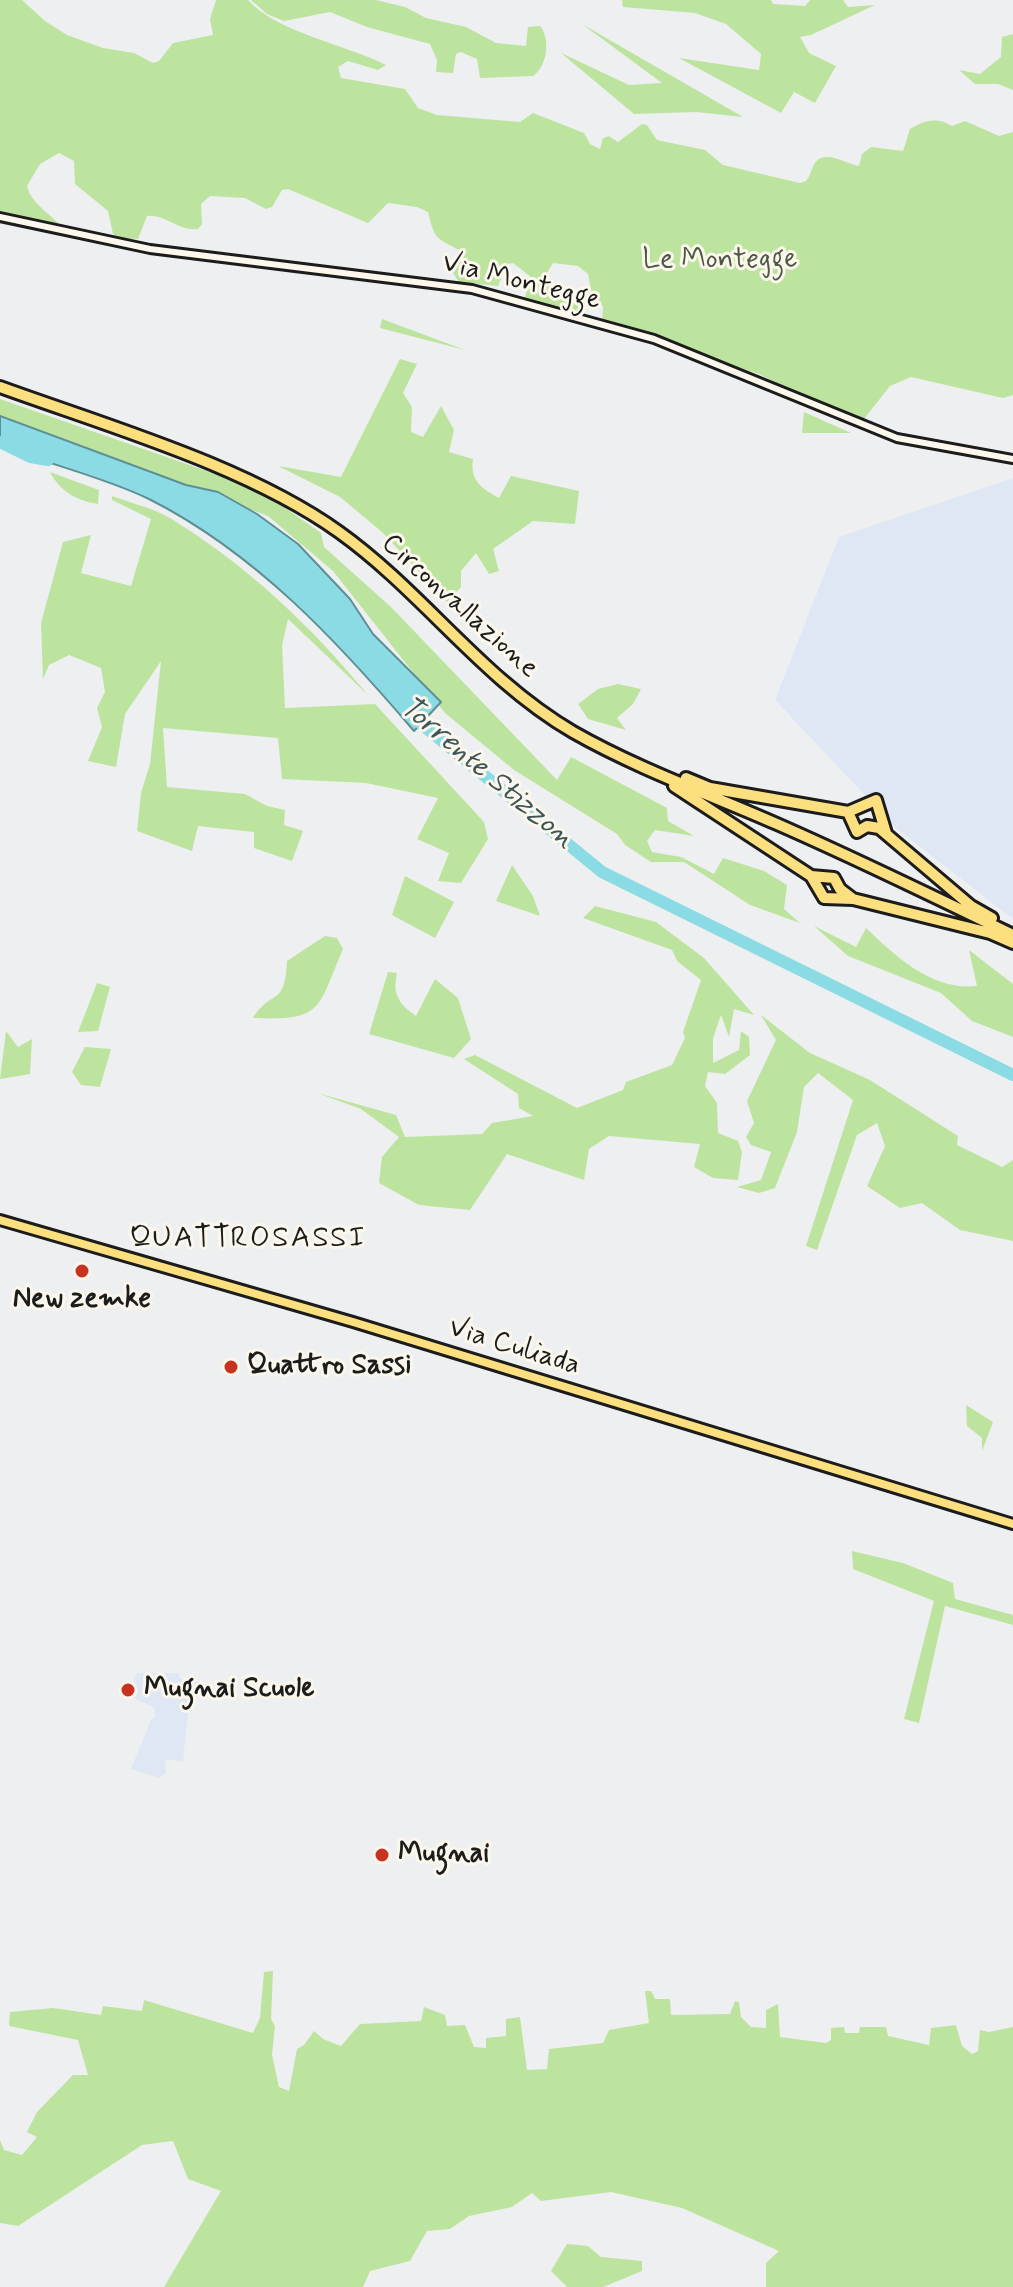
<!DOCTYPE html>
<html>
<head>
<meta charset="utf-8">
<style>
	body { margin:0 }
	canvas { display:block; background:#eeeff0 }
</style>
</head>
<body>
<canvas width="1013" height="2287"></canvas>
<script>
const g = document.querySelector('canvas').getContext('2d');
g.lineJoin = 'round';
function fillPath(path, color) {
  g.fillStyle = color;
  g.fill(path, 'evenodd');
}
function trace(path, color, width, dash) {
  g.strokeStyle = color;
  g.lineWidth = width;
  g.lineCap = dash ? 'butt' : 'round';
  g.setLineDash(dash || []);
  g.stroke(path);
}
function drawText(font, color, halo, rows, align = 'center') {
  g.font = font + ' Mynerve,sans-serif';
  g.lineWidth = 6;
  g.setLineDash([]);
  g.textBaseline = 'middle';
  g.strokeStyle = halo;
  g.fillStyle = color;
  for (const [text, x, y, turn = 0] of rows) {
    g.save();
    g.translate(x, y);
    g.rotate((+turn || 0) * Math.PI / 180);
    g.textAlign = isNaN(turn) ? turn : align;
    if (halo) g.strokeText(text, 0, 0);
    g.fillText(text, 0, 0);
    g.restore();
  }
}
fillPath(new Path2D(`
	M1013,478V919L897,829L775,700L839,537Z
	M137,1673H179L180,1679L198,1681L199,1697L194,1696L188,1712L183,1762L165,1759L166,1773L159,1778L131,1769L151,1720L155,1717V1708L127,1695Z`), '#dfe6f4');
fillPath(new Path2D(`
	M0,0H22L45,21L67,35L103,48L134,53L153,63L159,61L173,43L213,35L210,19L216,0H248C278,33 345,44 386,65L378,70L348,61L338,67L341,78L405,89L418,108L437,115L520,122L533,113L584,133L590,144L600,149L603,138L609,136L618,142L642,124L647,125L657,140L705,150L723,165L800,183L806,181C811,175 811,169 815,163C825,149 846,164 859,166L862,154L871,147L903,151L910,129C925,120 937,117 952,126L965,121L999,136L1013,132V395L1003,398L911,377L890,386L860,424L759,374L602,324L603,306L593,299L588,274L578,266L553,263L544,278C555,291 577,292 586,305L582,318L524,300L531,277L513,263L507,264L498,286L459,282L453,273L459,250C435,237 435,240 428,212L417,207L388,203L368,223L288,189L282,190L272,207L266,209L245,198L210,196L201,204L202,224L198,229C180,232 165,214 147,216L138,239L118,238L113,234L108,211L75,184L74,161L59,153L40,164L27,186C31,205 54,215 65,231L0,218Z
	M251,0H376L405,7L426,18L466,27L496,43L526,46L528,27L540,26C551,39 547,67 533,76L480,78L477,59L461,52L456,54L453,73L436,72L437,60L430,44L367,27L330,12L284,21L267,14Z
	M622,0H771L773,4L805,6L810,0H843L848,7L875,5L811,35L800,37L809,53L836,66L815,103L794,92L781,113L679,58L759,70L761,54L726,24L695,13L623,7Z
	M582,24L743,117L696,112L634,114L561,53L629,85L662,83Z
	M1013,34V90L998,84H975L959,70L980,74L1001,57L1002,37Z
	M382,319L465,350L380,328Z
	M400,359L417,364L403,393L412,407L411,432L423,437L441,406L454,430L449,452L473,459C470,481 481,488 499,498L511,476L579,491L575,524L533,521L493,549L499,571L489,574L476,553L461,571V587L447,602L382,532L340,497L278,466L341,477Z
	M0,399L221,476L271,498L321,533L324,547L391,607L557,780L571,757L667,808L668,821L694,836L655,830L647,841L652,852L681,857L714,874L723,858L764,871L787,885L784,909L800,923L750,905L684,862H651L625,845L617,834L514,770L445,713L333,571L268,516L0,416Z
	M804,412L851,433H802Z
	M50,472L99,490L98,504C78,501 60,492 50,472Z
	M112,496C131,503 153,508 170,518C248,566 310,625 368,695L288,619L282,645L285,708L375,704L484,822L488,839L461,883L438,881L449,853L417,839L438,798L366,783L282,779L278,738L163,728L167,787L245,794L267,806L285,810L284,825L303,831L292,861L254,848V832L198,826L192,851L137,831L141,793L150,764L161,661L125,714L116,767L88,761L102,727L97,708L105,692L101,668L69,655L49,665L43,679L41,623L63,542L91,535L81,573L131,586L151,519L112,500Z
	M618,684L641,689L633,704L617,718L626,730L588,719L578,704L598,689Z
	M512,865L533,896L540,916L496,901Z
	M405,876L454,902L435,938L392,915Z
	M595,906L656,922L704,958L754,1015L734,1009L729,1037L721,1015L713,1038V1063L739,1050L741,1031L749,1037L750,1055L725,1074L708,1072L705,1086L717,1103L718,1133L738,1141L742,1152L738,1180L713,1178L694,1167L700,1144L609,1136L589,1149L584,1180L507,1154L470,1210L419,1205L379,1183L382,1157L399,1137L361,1109L317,1093L396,1115L405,1137L482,1134L492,1123L533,1116L519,1108L518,1094L464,1059L475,1055L577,1108L623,1090L626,1082L672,1065L685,1038L683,1032L701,980L677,961L672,950L583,918Z
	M814,926L856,947L866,928C896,957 933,991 977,986L969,950L1013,984V1037L972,1021L941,993L848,956Z
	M325,936L337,938L343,949C317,1009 324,1021 253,1018C272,988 285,1008 287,961Z
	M388,972L397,973C392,994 399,1004 416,1016L435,979L458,998L471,1039L454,1058L369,1034Z
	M97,983L110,987L98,1031L78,1032Z
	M761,1015L810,1053L870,1080L958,1136L957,1145L1002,1167L1013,1160V1241L960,1230L922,1203L900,1208L867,1186L885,1146L877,1123L857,1135L817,1250L806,1246L853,1100L818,1073L804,1087L797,1132L775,1188L759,1193L737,1187L761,1180L771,1152L751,1145L746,1137L754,1123L747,1101L776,1040Z
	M6,1031L18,1047L32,1039L30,1074L0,1079Z
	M85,1047L111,1049L100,1087L81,1085L72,1072Z
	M966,1405L993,1422L982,1451V1438L967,1426Z
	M852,1551L903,1563L953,1583L955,1599L1013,1615V1625L945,1606L919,1723L904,1719L934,1601L853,1569Z
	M273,1971L271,2019L275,2026L272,2055L279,2087L289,2091L297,2049L304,2045L314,2031L323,2039L341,2046L360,2024L421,2021L424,2007L445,2015L447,2026L465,2025L474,2047L486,2048V2038L506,2036V2019L520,2017L527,2070L547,2069L549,2049L603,2043L609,2030L649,2023L645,1991H651L655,1999H670L671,2015L730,2014L735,2001L739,2002L741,2017L751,2027L766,2028V2010L778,2004L780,2037L826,2043L831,2040V2028L844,2027L845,2033H859L860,2027H886L888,2036L929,2045L931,2028L956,2025L962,2046L972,2054L978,2051L980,2030L989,2032L1013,2027V2287H766V2263L779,2251L682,2208L611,2192L541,2201L532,2193L512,2207L469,2216L450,2229L427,2231L410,2261L370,2271L363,2287H164L221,2191L188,2179L173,2141L142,2145L18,2226L0,2223V2140L4,2150L22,2155L37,2137L27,2132L37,2112L73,2075H88L78,2040L9,2026L10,2012L53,2008L101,2015L103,2006L142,2011L144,2000L253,2033L260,2018L264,1972Z
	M567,2244L588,2246L601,2257L642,2261V2271L603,2287H567L551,2271Z`), '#bde49f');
const water = new Path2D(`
	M0,416L186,485L218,492L257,514L298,544L350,599L373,634L441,702L414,731C338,642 256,553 149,499C101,476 49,465 0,445Z`);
fillPath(water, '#8bdbe5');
trace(water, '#5f8f95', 2);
trace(new Path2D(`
	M0,442L30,457L48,460
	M408,713L602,872L1013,1075`), '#8bdbe5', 12);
const minor = new Path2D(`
	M0,217L150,249L472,289L654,339L897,438L1013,459`);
const major = new Path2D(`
	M0,1220L353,1322L1013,1524`);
const highway = new Path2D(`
	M0,387C107,426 247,466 339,532C423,592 482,679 573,732C638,769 709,794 777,824C857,859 935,897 1013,935
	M686,778L710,788L848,812L876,800L886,833
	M674,786L811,876L834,878L840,889L853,899
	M848,812L857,832L867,826L879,828L971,906L992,918
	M811,876L824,898L853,899L990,933L1013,943`);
trace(minor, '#1c1c1c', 12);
trace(major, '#1c1c1c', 14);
trace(highway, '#1c1c1c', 16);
trace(minor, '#fbf7ec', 6);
trace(major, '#fce080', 8);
trace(highway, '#fce080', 10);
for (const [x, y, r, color] of [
	[82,1271,8,"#c8321e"],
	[231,1367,8,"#c8321e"],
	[128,1690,8,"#c8321e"],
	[382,1855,8,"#c8321e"]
]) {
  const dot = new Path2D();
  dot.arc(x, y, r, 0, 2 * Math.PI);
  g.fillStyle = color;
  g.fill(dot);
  trace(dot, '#fbf7ec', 3);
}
drawText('28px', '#4c5843', '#fbf7ec', [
	["Le Montegge",720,261]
]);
drawText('28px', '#1c1c1c', '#fbf7ec', [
	["Via Montegge",521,283,14],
	["Circonvallazione",459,607,42],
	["Via Culiada",514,1348,17]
]);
drawText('bold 28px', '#1c1c1c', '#fbf7ec', [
	["New zemke",82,1300,"center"],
	["Quattro Sassi",247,1367],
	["Mugnai Scuole",144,1690],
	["Mugnai",398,1855]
], 'left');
drawText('italic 30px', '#3d5558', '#fbf7ec', [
	["Torrente Stizzon",486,774,40]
]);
g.letterSpacing = '2px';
drawText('30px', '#1c1c1c', '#fbf7ec', [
	["QUATTROSASSI",248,1240]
]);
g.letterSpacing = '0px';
</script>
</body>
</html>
